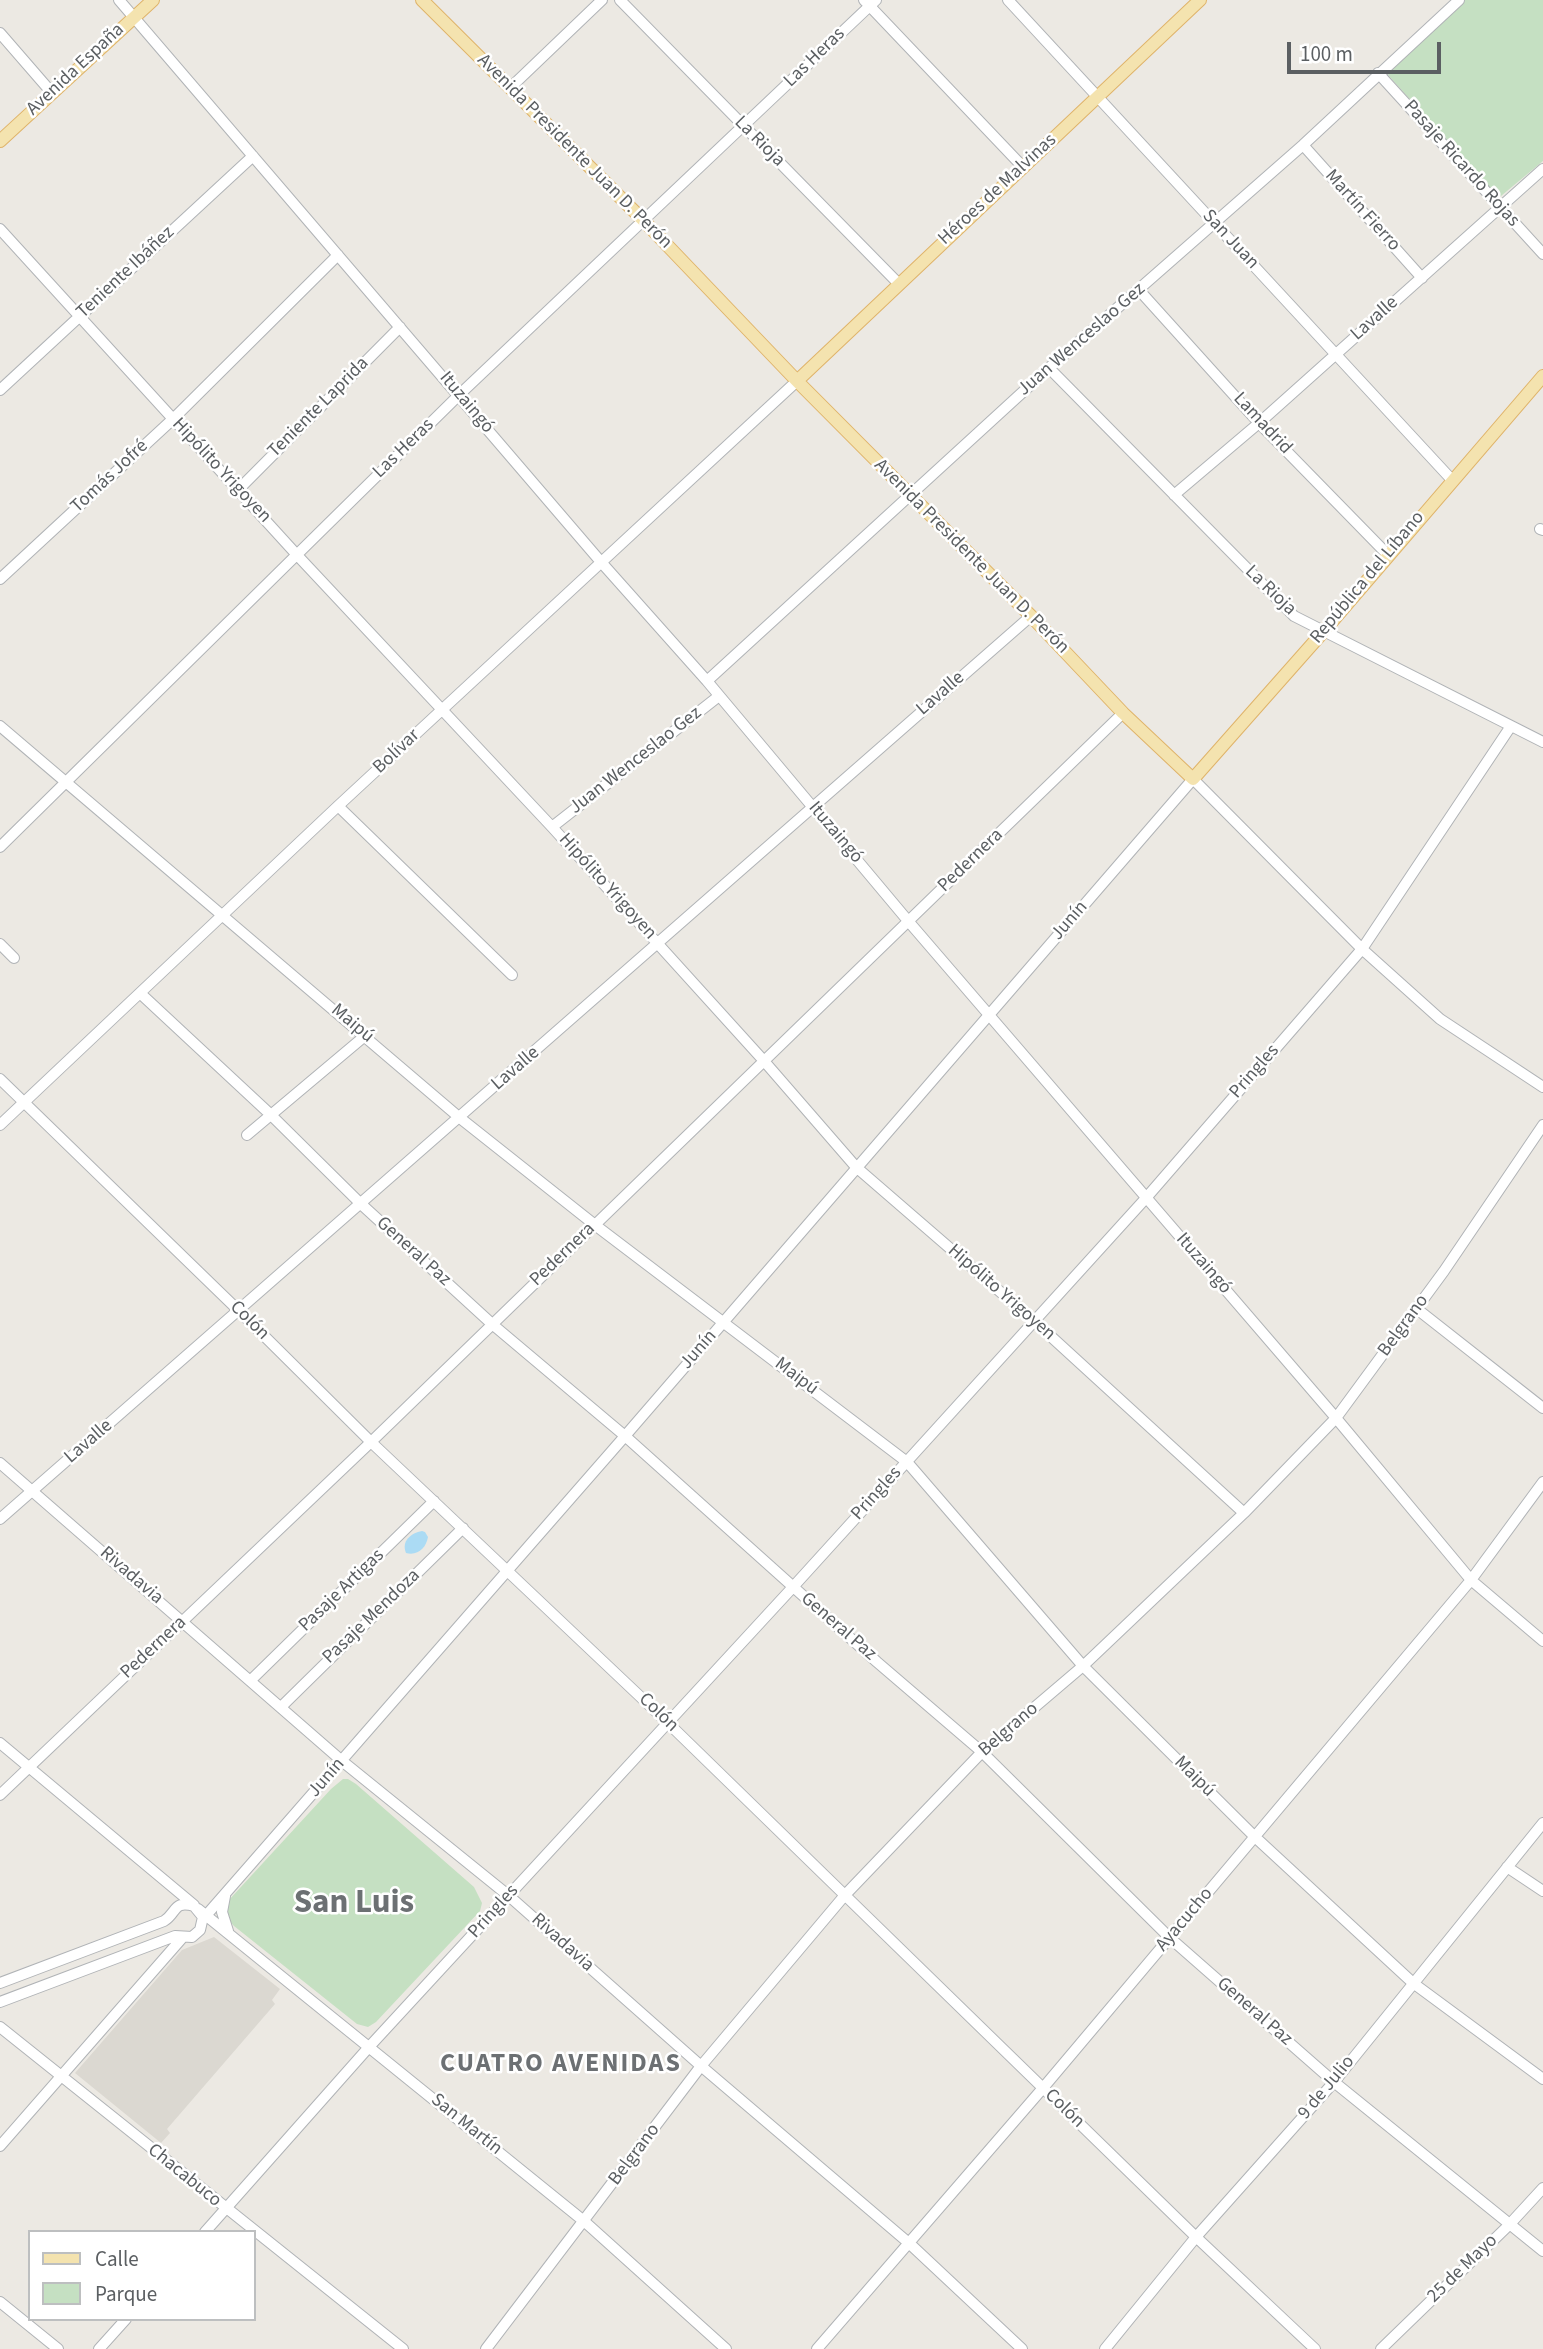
<!DOCTYPE html>
<html>
<head>
<meta charset="utf-8">
<style>
	body { margin:0 }
	#map { position:relative; width:1543px; height:2349px; overflow:hidden; background:#ece9e3; font-family:"Source Sans 3",sans-serif }
	canvas { display:block }
	.legend { position:absolute; left:28px; top:2230px; width:228px; height:91px; box-sizing:border-box; background:#fff; border:2px solid #bdbfc0; margin:0; padding:9px 12px; list-style:none; font-size:21px; color:#5b5f62 }
	.legend li { display:flex; align-items:center; gap:14px; height:35px }
	.legend b { width:35px; border:2px solid #bdbfc0 }
	.scale { position:absolute; left:1287px; top:42px; width:154px; height:32px; box-sizing:border-box; border:4px solid #5b5f62; border-top:0; padding-left:9px; font-size:21px; line-height:24px; white-space:nowrap; color:#5b5f62; -webkit-text-stroke:5px #fff; paint-order:stroke }
</style>
</head>
<body>
<div id="map">
<canvas width="1543" height="2349"></canvas>
<ul class="legend">
<li><b style="height:9px;background:#f4e3af"></b>Calle</li>
<li><b style="height:19px;background:#c5e0c2"></b>Parque</li>
</ul>
<div class="scale">100 m</div>
</div>
<script>
const g = document.querySelector('canvas').getContext('2d');
g.lineJoin = 'round';
function fillPath(path, color) {
  g.fillStyle = color;
  g.fill(path, 'evenodd');
}
function trace(path, color, width, dash) {
  g.strokeStyle = color;
  g.lineWidth = width;
  g.lineCap = dash ? 'butt' : 'round';
  g.setLineDash(dash || []);
  g.stroke(path);
}
function drawText(font, color, halo, rows, align = 'center') {
  g.font = font + ' "Source Sans 3",sans-serif';
  g.lineWidth = 5;
  g.setLineDash([]);
  g.textBaseline = 'middle';
  g.strokeStyle = halo;
  g.fillStyle = color;
  for (const [text, x, y, turn = 0] of rows) {
    g.save();
    g.translate(x, y);
    g.rotate((+turn || 0) * Math.PI / 180);
    g.textAlign = isNaN(turn) ? turn : align;
    if (halo) g.strokeText(text, 0, 0);
    g.fillText(text, 0, 0);
    g.restore();
  }
}
fillPath(new Path2D(`
	M214,1937L280,1989L272,2000L275,2004L167,2129L170,2133L161,2143L75,2073L182,1950Z`), '#dbd8d1');
fillPath(new Path2D(`
	M1465,0H1543V161L1501,196L1495,194L1388,75L1391,66Z
	M343,1779H348L356,1784L474,1887L482,1903L480,1911L376,2022L368,2027L357,2024L234,1926L226,1917L228,1901L331,1789Z`), '#c5e0c2');
fillPath(new Path2D(`
	M422,1531L425,1532L428,1537C426,1548 418,1556 406,1553C401,1541 411,1533 422,1531Z`), '#abdbf4');
const minor = new Path2D(`
	M119,0L601,562L707,681L909,922L1336,1418L1471,1580L1543,1641
	M620,0L898,283
	M864,0L1022,166
	M1008,0L1452,480
	M0,33L52,93
	M1378,73L1543,254
	M510,88L602,0
	M1303,145L1422,278
	M0,229L297,555L552,827L764,1061L856,1167L1034,1321L1244,1513
	M1139,290L1259,423L1388,555
	M1049,368L1294,616L1543,742
	M0,390L253,156
	M239,489L400,327
	M1174,495L1259,423L1543,169
	M1540,529L1543,530
	M0,579L173,419L338,255
	M707,681L1049,368L1303,145L1459,0
	M0,726L460,1118L595,1225L907,1462L1083,1666L1255,1837L1413,1983L1543,2079
	M338,806L512,975
	M552,827L719,696
	M0,847L459,395L876,0
	M0,944L14,958
	M141,994L271,1115L361,1204L492,1324L625,1436L877,1662L982,1752L1170,1938L1334,2082L1543,2251
	M0,1079L240,1312L371,1442L667,1722L1196,2237L1315,2349
	M0,1125L338,806L797,381
	M247,1135L366,1035
	M1417,1309L1543,1408
	M0,1463L342,1761L509,1896L701,2066L910,2244L1022,2349
	M0,1519C345,1220 685,915 1031,616
	M251,1680L434,1501
	M281,1707L463,1528
	M0,1743L194,1905
	M0,1795L371,1442L1123,713
	M1507,1867L1543,1891
	M225,1896L222,1912L228,1931
	M198,1909L585,2222L726,2349
	M203,1919L625,1436L1193,779L1362,949L1440,1019L1543,1087
	M0,1983L164,1921C177,1913 173,1900 194,1906L203,1917L200,1930L192,1937L175,1936L0,2002
	M0,2027L403,2349
	M0,2146L183,1937
	M205,2232L369,2047L793,1587L1146,1198L1362,949L1511,726
	M0,2302L58,2349
	M99,2349L126,2319
	M486,2349L701,2066L845,1895L982,1752L1083,1666L1244,1513L1336,1418L1444,1271L1543,1125
	M817,2349L1043,2088L1471,1580L1543,1482
	M1105,2349L1196,2237L1334,2082L1543,1823
	M1381,2349L1509,2225L1543,2188`);
const major = new Path2D(`
	M422,0L644,221L797,381L1031,616L1123,713L1193,779L1323,632L1543,376
	M0,141L153,0
	M797,381L1200,0`);
trace(minor, '#b0b3b6', 12);
trace(major, '#dfb369', 14);
trace(minor, '#fff', 10);
trace(major, '#f4e3af', 12);
drawText('19px', '#5b5f62', '#fff', [
	["Las Heras",815,58,-44],
	["Avenida España",76,70,-43],
	["La Rioja",759,142,45],
	["Avenida Presidente Juan D. Perón",574,152,45],
	["Pasaje Ricardo Rojas",1461,164,48],
	["Héroes de Malvinas",998,190,-43],
	["Martín Fierro",1362,211,48],
	["San Juan",1230,240,47],
	["Teniente Ibáñez",126,273,-43],
	["Lavalle",1375,319,-42],
	["Juan Wenceslao Gez",1082,340,-41],
	["Ituzaingó",466,403,50],
	["Teniente Laprida",319,408,-45],
	["Lamadrid",1262,424,47],
	["Las Heras",404,449,-44],
	["Hipólito Yrigoyen",221,471,47],
	["Tomás Jofré",110,477,-43],
	["Avenida Presidente Juan D. Perón",971,557,45],
	["República del Líbano",1368,578,-50],
	["La Rioja",1270,591,44],
	["Lavalle",941,694,-41],
	["Bolívar",397,752,-43],
	["Juan Wenceslao Gez",636,761,-38],
	["Ituzaingó",835,833,50],
	["Pedernera",971,861,-44],
	["Hipólito Yrigoyen",607,887,48],
	["Junín",1070,921,-49],
	["Maipú",352,1024,40],
	["Lavalle",516,1069,-41],
	["Pringles",1255,1072,-49],
	["General Paz",413,1252,42],
	["Pedernera",563,1255,-44],
	["Ituzaingó",1203,1264,49],
	["Hipólito Yrigoyen",1001,1293,41],
	["Colón",249,1321,45],
	["Belgrano",1404,1326,-54],
	["Junín",699,1350,-49],
	["Maipú",796,1377,37],
	["Lavalle",89,1442,-41],
	["Pringles",877,1494,-48],
	["Rivadavia",131,1576,41],
	["Pasaje Artigas",342,1591,-44],
	["Pasaje Mendoza",372,1617,-44],
	["General Paz",838,1627,41],
	["Pedernera",154,1648,-43],
	["Colón",658,1713,44],
	["Belgrano",1009,1730,-41],
	["Maipú",1194,1777,45],
	["Junín",327,1778,-49],
	["Pringles",494,1912,-48],
	["Ayacucho",1185,1920,-50],
	["Rivadavia",562,1943,42],
	["General Paz",1254,2012,41],
	["9 de Julio",1327,2088,-50],
	["Colón",1064,2109,44],
	["San Martín",466,2125,39],
	["Belgrano",635,2155,-53],
	["Chacabuco",184,2176,39],
	["25 de Mayo",1463,2269,-44]
]);
g.letterSpacing = '2px';
drawText('bold 26px', '#6c7073', '#fff', [
	["CUATRO AVENIDAS",561,2065]
]);
g.letterSpacing = '0px';
drawText('bold 33px', '#6c7073', '#fff', [
	["San Luis",354,1905]
]);
</script>
</body>
</html>
